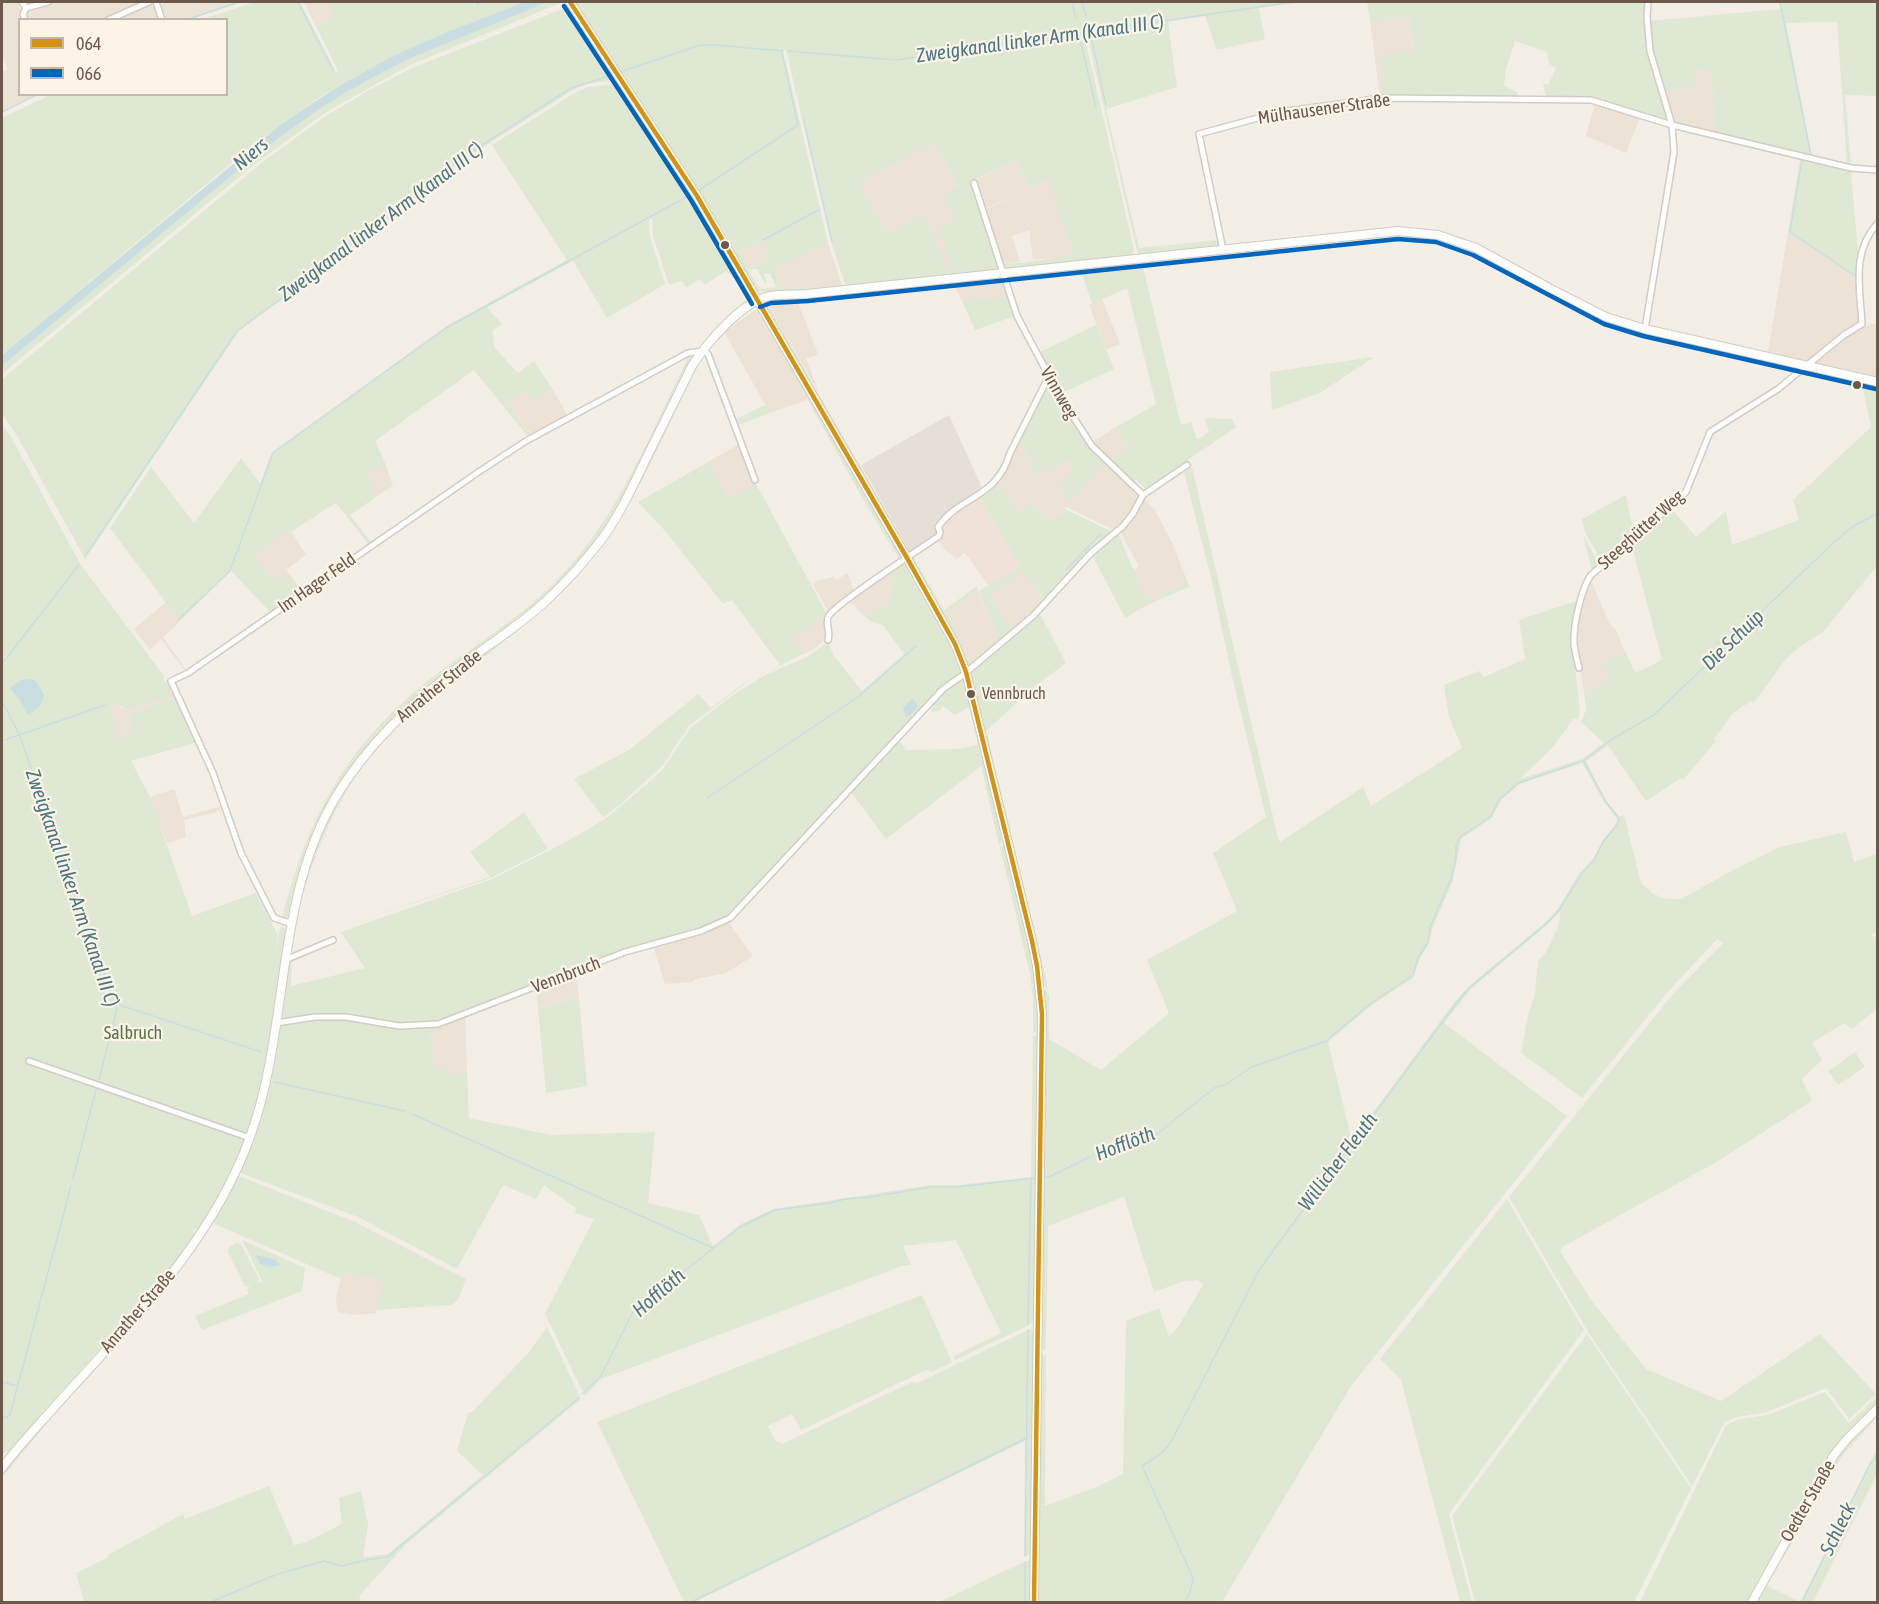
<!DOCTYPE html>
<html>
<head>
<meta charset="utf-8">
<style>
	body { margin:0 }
	#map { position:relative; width:1879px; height:1604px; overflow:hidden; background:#f3efe7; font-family:"Asap Condensed",sans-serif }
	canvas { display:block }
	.frame { position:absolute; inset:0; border:3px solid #6c594c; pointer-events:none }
	.legend { position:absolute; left:18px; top:18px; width:210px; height:78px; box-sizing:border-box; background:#fcf5e7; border:2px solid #c2b7a9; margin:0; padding:8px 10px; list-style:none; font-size:18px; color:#6c594c }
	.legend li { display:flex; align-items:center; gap:12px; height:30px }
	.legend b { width:30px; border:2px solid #c2b7a9 }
</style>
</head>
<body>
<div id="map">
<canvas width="1879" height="1604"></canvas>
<div class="frame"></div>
<ul class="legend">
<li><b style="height:8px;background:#d49313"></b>064</li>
<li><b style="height:8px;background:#0065bd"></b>066</li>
</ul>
</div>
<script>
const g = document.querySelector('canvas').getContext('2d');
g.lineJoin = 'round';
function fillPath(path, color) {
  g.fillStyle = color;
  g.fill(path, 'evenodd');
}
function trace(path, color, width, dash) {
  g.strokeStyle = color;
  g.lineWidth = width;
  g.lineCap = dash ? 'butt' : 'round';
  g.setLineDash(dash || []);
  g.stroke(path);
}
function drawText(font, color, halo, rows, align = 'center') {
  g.font = font + ' "Asap Condensed",sans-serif';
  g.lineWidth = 4.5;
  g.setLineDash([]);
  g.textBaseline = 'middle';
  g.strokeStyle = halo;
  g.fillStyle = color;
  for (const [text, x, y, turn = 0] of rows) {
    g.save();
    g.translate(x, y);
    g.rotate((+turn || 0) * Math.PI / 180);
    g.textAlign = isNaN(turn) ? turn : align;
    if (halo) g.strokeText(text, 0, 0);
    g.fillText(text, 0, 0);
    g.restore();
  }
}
fillPath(new Path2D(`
	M2,2H17L24,19L20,20V94L35,95L2,111V72L8,69L4,60L2,61Z
	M58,2H144L103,19H27L25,13Z
	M165,2H234L182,19H164L160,6Z
	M304,2H326L334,17L316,26Z
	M150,4L155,7L159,20H115Z
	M1409,17L1414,51L1384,97H1380L1370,21Z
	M1693,69L1711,71L1715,133L1676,124L1673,121L1665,92L1695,87Z
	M1595,103L1640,118L1626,153L1586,136Z
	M934,143L957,188L955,219L939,228L954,269L946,270L925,213L886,233L859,182Z
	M1017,161L1030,189L984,209L975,180Z
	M1050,180L1073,256L1033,260L1029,230L1012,236L1020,262L1001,264L984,210Z
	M1788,232L1856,277L1860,321L1811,362L1768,352Z
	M762,240L770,259L749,268L740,252Z
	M828,243L842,285L803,289L780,287L773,267Z
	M1002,278L1008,296L962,301L954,284Z
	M1102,299L1120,344L1106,350L1089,305Z
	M797,300L818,354L806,359L820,394L769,307L770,303Z
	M755,310L758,311L770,330L809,399L770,413L724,332Z
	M1870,324H1877V377L1816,363L1846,337Z
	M553,390L568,416L534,435L530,434L506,402L527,391L533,400Z
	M1113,429L1128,446L1111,461L1092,442Z
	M1020,438L1035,476L1069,460L1071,464L1069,465L1073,474L1071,477L1070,501L1088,481L1096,476L1093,472L1106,461L1140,498L1126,520L1114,530L1066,507L1055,518L1045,519L1031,503L1020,513L998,482Z
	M741,443L756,484L729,498L708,462Z
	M386,465L393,486L376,497L364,474Z
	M1143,498L1155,510L1173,545L1188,583L1181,585L1150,599L1141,591L1134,573L1138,565L1120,531L1134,517Z
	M289,528L306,555L286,570L303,591L300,593L273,581L253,555Z
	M1022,569L1045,601L1033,614L1013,631L989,597Z
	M848,573L854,592L828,612L813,584L820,580L834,577L836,580Z
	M887,574L894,579L887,604L864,616L849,600Z
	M1590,578L1609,623L1616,630L1625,651L1602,663L1610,681L1584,693L1576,644L1577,628L1586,585Z
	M978,590L998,642L971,665L961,642L946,614Z
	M166,602L180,621L163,637L187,671L186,672L161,639L150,650L134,629Z
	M825,618L827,637L815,648L803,655L791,639L808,626Z
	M174,696L175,698L128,713L132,733L124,737V745L121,746L118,754L109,705L112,702L122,708L141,706Z
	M174,789L183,817L222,806L224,810L184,820L186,837L167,843L163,832L161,833L150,797Z
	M728,922L753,956L726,973L696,979L692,982L665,984L653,946Z
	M576,972L579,997L539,1008L538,991L540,987Z
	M465,1016L467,1072L449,1075L436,1071L429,1027Z
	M342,1274L381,1279L376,1313L357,1315L338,1312L336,1299Z`), '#ece2d5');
fillPath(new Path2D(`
	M979,497L1020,567L989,586L965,553L957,559L945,550L938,540L945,535L940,527L945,521Z`), '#f0e2d8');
fillPath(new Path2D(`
	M949,415L983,490L937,527V535L911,554L861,465Z`), '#e5dfd8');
fillPath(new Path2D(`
	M234,2H244L191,19H182Z
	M255,2H300L336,72L338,71L316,26L334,17L326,2H524L433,38L362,73L317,99L253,145L2,355V118L50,95L226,94V20L203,19Z
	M548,2H563L410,65L325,113L251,167L2,374V366L259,153L322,107L366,81L409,59Z
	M574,2H1305L1259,8L1265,39L1217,50L1205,16L1168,22L1177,87L1106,109L1139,248L1219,240V247L1138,255L1086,30L1083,31L1134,249L1133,256L1004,271L1001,264L1021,263L1073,255L1049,180L1030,189L1017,161L971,181L998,267L996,272L849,288L844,281L831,242L786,50H783L828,243L773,268L780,287L803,289L842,285L841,289C814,291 787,293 760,291L757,290L738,259L725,232L718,224L618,79L588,84L575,89L466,158L316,275L239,331L85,559L16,434L2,414V379L265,160L327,115L371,89L412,68L570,6ZM934,143L957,187L943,195L955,219L938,228L953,269H946L925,213L886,233L859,182ZM762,240L770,259L749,268L740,252ZM748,269H757L765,283H767L764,274L770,273L776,287L762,289L757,285Z
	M1367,2H1647L1648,51L1667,116L1663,120L1587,97H1546L1543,83L1548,85L1556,68L1549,64L1547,52L1515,41L1506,69L1504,86L1517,92V99L1384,97L1379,56L1414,50L1409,17L1370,21Z
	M1779,2H1877V96L1845,95L1851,165L1877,168L1857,167L1674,124L1651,50L1649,21L1780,9ZM1837,22L1847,164L1812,156L1786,23ZM1694,69L1711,71L1715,133L1676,124L1673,121L1665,92L1695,87Z
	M621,83L718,238L726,257L749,291L747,298L737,281L726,271L706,284H704L700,279L686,287L682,281L669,285L653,236L652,218L649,220L650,237L665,284L607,318L573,261L487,307L502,324L493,330L494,347L518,373L534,361L553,390L533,401L527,391L506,402L530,434L534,435L529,438L474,370L375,441L386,465L365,474L376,497L350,515L370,541H374L369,545L337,504H334L291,532L289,529L253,555L273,581L284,573L300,593L271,613L231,571L180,621L110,528L151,467L194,523L241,458L260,483L272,452L448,325L567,260L492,145L576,92L588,87Z
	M1680,127L1851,169L1877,171V173L1851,172L1858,252L1856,277L1788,232L1800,160L1674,129Z
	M1135,261L1136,264L1142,263L1181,425L1191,422L1197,440L1209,432L1205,418L1232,419L1236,427L1146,489L1136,480L1132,482L1111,461L1128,446L1113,429L1156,404L1127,288L1092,304L1081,270L1082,266Z
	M1000,275L1002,278L767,304L911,554H909L768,310L767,304L773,300Z
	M1008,296L1015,316L975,330L962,301Z
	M758,311L760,312L902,557L900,560C848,478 806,394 758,311Z
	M1096,325L1114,369L1060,394L1038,353Z
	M1647,325L1811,362H1799L1650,328Z
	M1640,330L1797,367L1800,368L1799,370L1638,334Z
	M689,355L693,357L692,360L621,503L581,560L538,605L415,699L393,718L361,755L310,843L294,892L288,916L282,919C308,813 350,740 438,673C478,643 521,617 556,581C617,520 649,436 687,360L686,357Z
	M703,357C668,421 643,492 598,550C552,612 486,654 426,701C358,757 327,814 302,898L299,893L316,844L338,799L362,762L419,702L524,623L597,548L699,359Z
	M1374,357L1320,393L1272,410L1270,372Z
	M1806,369L1877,384V566L1823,632L1799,647L1785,660L1754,703L1751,701L1733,713L1714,739L1716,741L1683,780L1681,778L1646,801L1608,746L1586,761L1606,801L1619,817L1624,815L1641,883L1652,893L1663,898L1673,899H1681L1737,868L1780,847L1846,832L1854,862L1877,854V932L1872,934L1873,937L1877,936V1009L1852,1029L1844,1023L1812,1043L1822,1060L1802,1079L1812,1101L1713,1164L1564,1246L1560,1251L1591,1300L1646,1369L1721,1401L1820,1334L1876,1394L1849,1419L1826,1388L1767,1412L1736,1417L1724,1423L1692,1486L1588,1332L1509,1197L1672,995L1723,943L1717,939L1666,994L1582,1098L1520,1052L1522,1049L1528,1014L1535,994L1538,961L1545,954L1559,925L1560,912L1548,924L1471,989L1444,1023L1567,1116L1351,1386L1222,1602H1036L1041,1358L1046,1353L1045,1506L1099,1486L1123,1474L1126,1321L1159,1308L1169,1336L1178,1327L1203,1285L1198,1280L1184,1281L1154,1292L1124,1197L1048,1226L1046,1349H1042L1041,1346L1038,1180L1034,1316L1033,1321L1027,1326L955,1360L954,1356L1001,1333L956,1240L903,1246L911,1265L902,1266L601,1379L585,1396L545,1314L594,1219L575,1213L576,1208L544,1185L536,1199L503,1185L457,1269L358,1217L243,1174L239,1171L279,1028L289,1023V1019L281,1016L287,964L292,961L291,986L365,968L341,932L492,879L564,843L605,819L648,783L663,769L690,728L733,695L765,675L807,657L828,642L834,656L862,691L904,654L883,625L872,622L864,616L887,604L894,580L887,574L905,564H908L950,637L962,666L959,675L939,690L730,916L701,929L619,952L429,1027L436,1070L446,1067L450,1074L467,1072L469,1118L551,1135L655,1132L648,1203L699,1215L713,1246L741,1224L773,1209L932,1185H958L1031,1177L1033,1036L1040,1033L1043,991H1046L1049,995V1039L1101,1070L1169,1013L1147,960L1237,911L1213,853L1266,817L1231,672L1212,582L1184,472L1192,467L1278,838L1280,842L1363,787L1371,806L1462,748L1449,717L1444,685L1479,671L1484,677L1525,659L1519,620L1579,600L1572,643L1580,710L1578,720L1574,718L1553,747L1520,779L1582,759L1604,743L1581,722L1586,710L1584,693L1610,681L1602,663L1625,651L1635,673L1662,660L1631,543L1671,508L1696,537L1726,511L1732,545L1799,520L1793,500L1871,427L1862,384L1803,371ZM1582,763L1604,802L1617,819V822L1602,841L1593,859L1578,875L1558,909L1546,922L1468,987L1453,1004L1352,1141L1328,1042L1372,1005L1413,978L1420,958L1429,943L1433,927L1453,880L1461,839L1492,818L1501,800L1520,784Z
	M1048,379L1057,394L1106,461L1094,472L1096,476L1088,481L1070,501L1067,499L1059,482L1070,477L1073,474L1069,465L1071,463L1069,460L1035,476L1020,438Z
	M765,405L770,413L736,426L734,420Z
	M2,425L11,437L81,565L164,676L163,680L169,684L174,696L141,706L127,708L111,703L115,731L121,746L124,745L121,738L124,737V735L132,733L128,713L175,698L198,742L131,761L150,797L192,916L256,893L278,936L275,955L281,924L286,930L272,1039L249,1132H239L244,1136L245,1140L230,1178L201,1229H194L193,1231L195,1238L179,1261L46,1409L14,1448L2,1454Z
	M708,462L729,498L756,484L827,614C822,621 800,632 791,639L803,654L815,648L749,681L689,726L663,765L621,804L603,817L574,779L629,750L698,694L711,708L742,685L780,665L732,600L723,604L666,532L638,502Z
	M998,482L1020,513L1031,503L1045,519L1055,518L1065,509L1111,531L1045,600L1022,570L989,597L1013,631L998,642L979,591L1020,567L979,497Z
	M1626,495L1634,534L1603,561L1600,559L1585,532L1582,519Z
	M1118,533L1132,567L1135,569C1134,579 1141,594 1150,599L1181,585L1188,583L1189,587L1147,605L1125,618L1093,557Z
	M1583,535L1595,557L1597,566L1592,571Z
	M913,557L944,610L977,586L978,590L946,614L961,641L971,666L967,665L954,634L912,561Z
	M1039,612L1066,663L1039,683L987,730L984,729L970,672Z
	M963,678L967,681L1004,839L999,845L981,766L886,839L851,792L899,740L906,750L959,749L978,745L969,707L955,715L943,706L939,711L931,712C932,698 951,684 963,678Z
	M987,733L1046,978L1048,989L1042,982L985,736Z
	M524,812L548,849L491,878L351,923L490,877L470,852Z
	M1003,845L1006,846L1035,969L1040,1031L1033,1033V999L1030,974L1000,847Z
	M540,987L538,991L540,1008L579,997L587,1086L546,1093L536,988Z
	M1855,1052L1865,1067L1838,1085L1828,1071Z
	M239,1176L355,1222L466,1279C462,1289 461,1302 450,1305L376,1310L381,1279L342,1274L341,1279L217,1225L213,1222L237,1177Z
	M1507,1199L1584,1330L1449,1514L1472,1602H1460L1401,1380L1380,1359Z
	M242,1240L305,1268L302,1291L202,1330L195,1316L249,1294L247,1289L250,1287L245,1286L228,1252L229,1247L236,1243L241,1244L259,1279L257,1283L262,1281Z
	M171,1281L56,1409L57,1411L2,1478V1473L27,1441L168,1282Z
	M922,1295L952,1362L932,1372L926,1370L801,1430L792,1414L768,1426L776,1442L779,1441L782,1444L912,1382L917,1383L1030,1329L1034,1333L1032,1554L1024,1557L1025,1441L695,1602H684L597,1422Z
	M547,1327L581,1399L405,1545L360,1595L359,1602H84L76,1573L109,1557L108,1555L183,1514L185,1519L269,1486L294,1545L304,1543L342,1524L339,1498L361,1491L368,1524L363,1557L388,1554L483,1475L457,1451L468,1413L472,1412L530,1351Z
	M1587,1334L1691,1488L1634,1602H1475L1452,1516Z
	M1825,1392L1849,1423L1877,1397V1405L1841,1442L1749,1602H1640L1726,1425L1737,1420L1768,1415Z
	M1877,1412V1417L1842,1456L1767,1586L1800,1602L1875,1453L1877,1452V1474L1813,1602H1755L1837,1455Z
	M1032,1559L1031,1602H939L1024,1562Z`), '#dfe8d3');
fillPath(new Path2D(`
	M524,2H548L409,59L366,81L322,107L259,153L2,366V355L279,126C319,98 361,71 405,51C444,32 484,18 524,2Z
	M31,679L36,681L44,695L41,705L28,715L19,699L10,688L22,680Z
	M913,698L918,707L910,715L906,717L903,708Z
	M256,1255L276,1260L281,1265L269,1267L260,1264Z`), '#cadee1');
trace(new Path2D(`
	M298,2L333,70
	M476,2L478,5
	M1072,2L1076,19
	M1082,2L1086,16
	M1780,2L1811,155
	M186,20L238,2
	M1090,32L1106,105
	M1079,35L1096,107
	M787,51L896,60L1293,2
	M620,72L700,45H716L783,51
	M2,112L38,94
	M803,118L832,241
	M1802,160L1790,232L1855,276
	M696,192L798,125L782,53
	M763,240L820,209
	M86,555L237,331L310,277L462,158L571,88L613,75
	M1066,570L1100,534
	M179,619L230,571L273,453L446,328L692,194
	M2,664L79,565
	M2,701L19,734L117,1009L99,1079
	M2,741L105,705
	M707,798L858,697L916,646
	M117,1004L261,1052
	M274,1082L405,1111
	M412,1114L713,1248
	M1043,1177H1049L1110,1147L1157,1134L1204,1096L1216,1087L1225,1085L1252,1067L1326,1041L1370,1004L1413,975L1418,958L1428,942L1430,927L1451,879L1456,857V845L1460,837L1490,817L1500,799L1518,783L1583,761L1612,739L1654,715L1832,544L1852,527L1878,513
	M73,1178L96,1090
	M1028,1324L1031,1179
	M2,1382L17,1386
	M582,1394L601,1376L633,1312L740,1227L775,1210L830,1203L845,1199L871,1197L931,1187H957L1035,1178
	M2,1419L10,1415L71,1186
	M1025,1556L1028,1330
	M210,1602L278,1574L324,1561L342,1566L361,1561L387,1557L579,1398
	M691,1602L1027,1438
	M1025,1602V1562
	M1185,1602L1190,1593L1193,1578L1142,1466L1159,1455L1170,1444L1258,1272L1275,1248L1455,1005L1469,988L1547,923L1559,910L1582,873L1595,859L1603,842L1618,824L1619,818L1606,802L1584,761
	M1802,1602L1871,1462L1878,1457`), '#cadee1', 1.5);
const minor = new Path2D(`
	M22,2L26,8L48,2
	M156,2L162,20
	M25,20L23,14L26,8
	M108,20L149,2
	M974,183L1017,316L1058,393L1092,446L1143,495
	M1223,250L1199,134L1280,112L1382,98L1591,100L1672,125L1851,168L1878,170
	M1645,329L1674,152L1672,125L1650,51L1647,17L1648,2
	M828,640C831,632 825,624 828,617C833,605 922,548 939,536L940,532L938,527C960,495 996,500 1010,453L1049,376
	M1579,668C1577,660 1575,652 1574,644C1573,626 1581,589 1591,575L1686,492L1710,432L1778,389L1844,335L1862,324C1860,287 1851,252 1878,223
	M290,923L274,918L241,853L213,773L171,681L188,673L480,471L526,441L688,353L702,351L708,354L755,480
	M285,960L333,940
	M276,1023L315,1017H346L399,1026L438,1024L625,952L701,931L730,918L943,689L963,675L1033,616L1091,553L1123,526L1132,515L1143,495L1187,465
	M29,1061L250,1138`);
const secondary = new Path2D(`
	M570,2L697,196L907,558L955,644L966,672L1032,941L1037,966L1042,1014L1034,1602
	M2,1468C16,1449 33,1431 50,1412C125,1328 211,1246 250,1137C290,1027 274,904 334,800C367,744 412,703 463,664C491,643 522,624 548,599C567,581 586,560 602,539C619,516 632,488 644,463C660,431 676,398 692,366C707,343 742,301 770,296C782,294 795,295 807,294L1398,231L1438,235L1476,248L1551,289L1606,317L1645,329L1878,382
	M1752,1602L1834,1455L1847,1439L1878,1408`);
trace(minor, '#d2ccc6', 8);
trace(secondary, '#d2cbc4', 10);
trace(minor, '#fdfdfb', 5);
trace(secondary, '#fdfdfb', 8);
trace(new Path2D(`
	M570,2L697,196L907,558L955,644L966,672L1032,941L1037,966L1042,1014L1034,1602`), '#d49313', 4.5);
trace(new Path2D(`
	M564,6L691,200L752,304
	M760,307L771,303L808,301L1398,239L1436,242L1473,255L1604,324L1643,336L1876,389`), '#0065bd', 4.5);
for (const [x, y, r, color] of [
	[725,245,5,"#6c594c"],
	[1857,385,5,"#6c594c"],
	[971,694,5,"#6c594c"]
]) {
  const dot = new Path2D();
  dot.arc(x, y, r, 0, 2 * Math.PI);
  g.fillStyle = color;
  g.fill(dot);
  trace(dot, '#fcf5e7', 2);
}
drawText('16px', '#6c594c', '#fcf5e7', [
	["Vennbruch",982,694]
], 'left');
drawText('18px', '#6c594c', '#fcf5e7', [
	["Mülhausener Straße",1324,109,-8],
	["Vinnweg",1059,393,60],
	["Steeghütter Weg",1641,530,-42],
	["Im Hager Feld",317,583,-35],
	["Anrather Straße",439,686,-39],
	["Vennbruch",566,975,-21],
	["Anrather Straße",138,1311,-49],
	["Oedter Straße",1808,1501,-60]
]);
drawText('18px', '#547649', '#fcf5e7', [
	["Salbruch",133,1033]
]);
drawText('italic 20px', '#4c7783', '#fcf5e7', [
	["Zweigkanal linker Arm (Kanal III C)",1040,39,-8],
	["Niers",251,154,-40],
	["Zweigkanal linker Arm (Kanal III C)",381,222,-37],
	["Die Schuip",1733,640,-44],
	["Zweigkanal linker Arm (Kanal III C)",72,888,71],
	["Hofflöth",1125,1144,-21],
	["Willicher Fleuth",1338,1162,-53],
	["Hofflöth",659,1293,-41],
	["Schleck",1838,1529,-64]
]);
</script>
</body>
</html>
